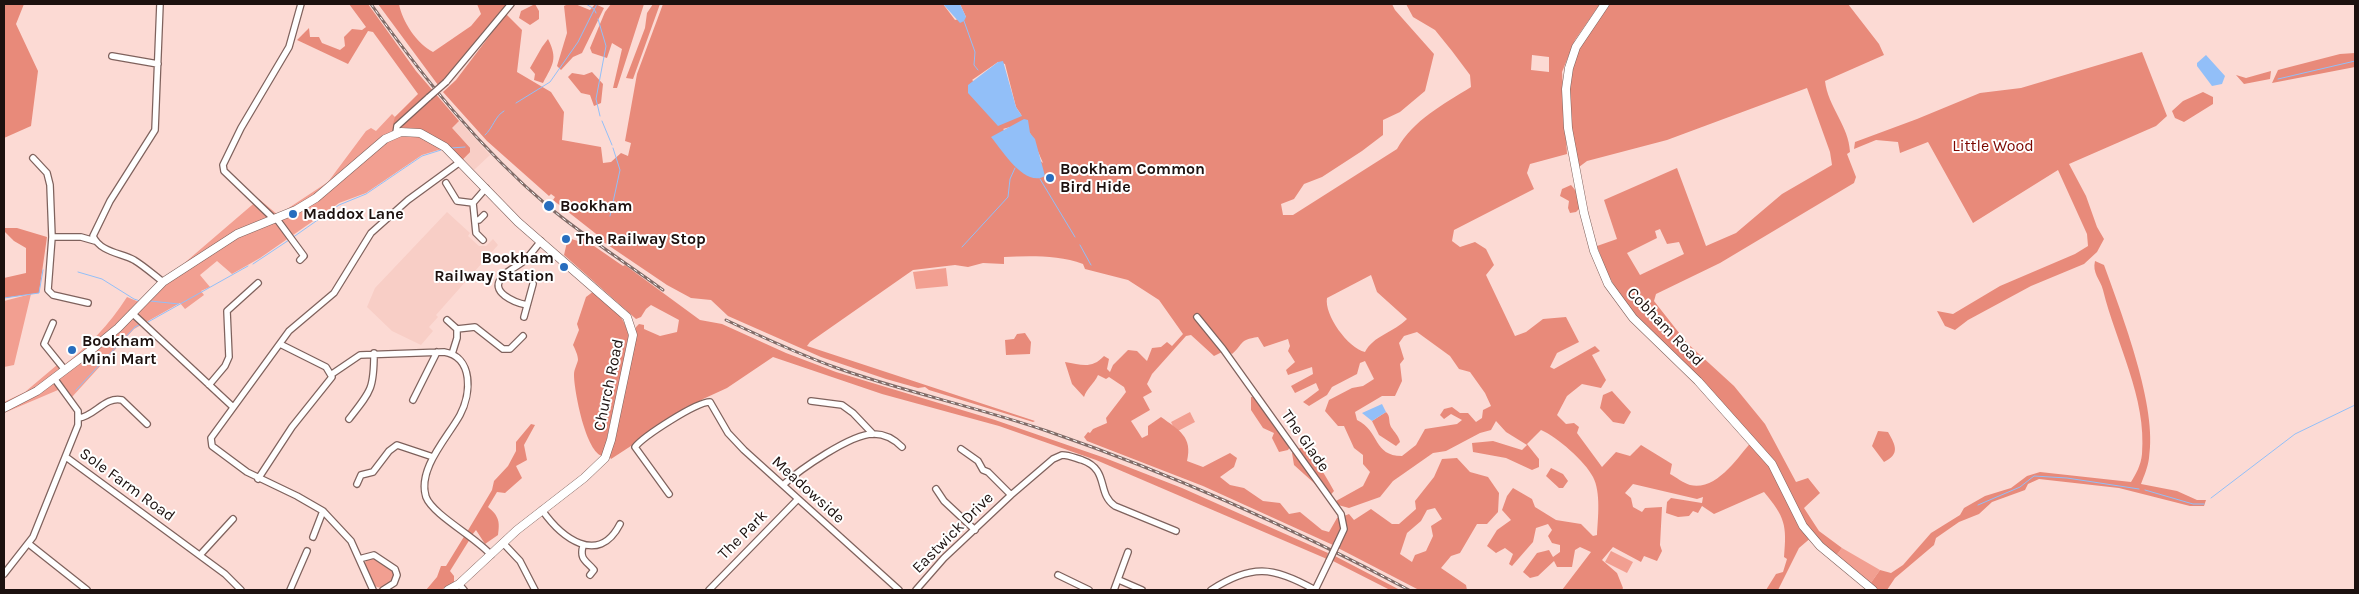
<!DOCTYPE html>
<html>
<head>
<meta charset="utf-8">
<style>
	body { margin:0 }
	#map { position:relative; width:2359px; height:594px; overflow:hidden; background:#fcdad4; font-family:Karla,sans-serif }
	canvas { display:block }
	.frame { position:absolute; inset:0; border:5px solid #1c110f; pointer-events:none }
</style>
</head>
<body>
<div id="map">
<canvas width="2359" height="594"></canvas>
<div class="frame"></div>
</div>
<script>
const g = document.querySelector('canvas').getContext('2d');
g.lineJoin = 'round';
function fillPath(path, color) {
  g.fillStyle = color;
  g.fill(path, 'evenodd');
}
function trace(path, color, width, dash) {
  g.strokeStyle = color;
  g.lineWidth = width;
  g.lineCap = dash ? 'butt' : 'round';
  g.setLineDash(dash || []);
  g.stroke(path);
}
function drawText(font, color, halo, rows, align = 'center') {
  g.font = font + ' Karla,sans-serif';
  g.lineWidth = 4;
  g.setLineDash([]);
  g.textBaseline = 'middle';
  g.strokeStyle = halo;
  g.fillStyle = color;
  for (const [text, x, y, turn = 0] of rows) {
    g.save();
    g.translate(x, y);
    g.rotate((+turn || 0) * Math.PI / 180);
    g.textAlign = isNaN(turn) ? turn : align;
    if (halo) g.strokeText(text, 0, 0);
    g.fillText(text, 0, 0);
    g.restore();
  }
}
fillPath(new Path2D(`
	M459,121L490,155L474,170L463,159L470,152L452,128Z
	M447,212L470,233L468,236L479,246H486L493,239L498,245L436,315L438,317L429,327L433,331L421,345L392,331L367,307L375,288Z`), '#f8cec6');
fillPath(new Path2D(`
	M428,86L430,104L470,148V152L463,159L442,149L422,155L366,193L339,203L260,258L232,274L217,261L200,275L210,287L201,291L204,295L185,309L180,303L134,329L72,397L65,387L4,413V402L25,392L57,365L61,367C88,347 109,325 127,297L139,302L259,199L278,215L328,182L366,131L371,128L376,131L392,114L395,117Z
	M946,268L948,286L916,289L913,272Z
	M31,294L14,365L4,367V301Z
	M1190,412L1195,422L1176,432L1171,422Z
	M1842,548L1880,570L1870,584L1836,556Z
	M1611,551L1633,562L1627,573L1605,562Z
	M374,557L394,572L393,580L381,588L374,586L365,564L366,559Z`), '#f29f91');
fillPath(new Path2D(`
	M4,4H24L16,24L38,71L31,126L4,138Z
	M349,4H368L416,71L459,121L452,128L470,148V152L463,159L433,135L393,124L395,117L418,94L373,32L368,31L348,64L297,40L309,28L310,37H319L322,43L340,50L345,46L344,37L352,29L362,30L366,27Z
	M378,4H399C402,21 417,44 433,52L471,26L481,14L477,4H508L454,70L438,85Z
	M535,4L539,11V19L530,25L519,18L521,11Z
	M568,4H575L590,10L595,4L604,8L582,53L573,57L561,70L557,66L567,33L564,6Z
	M611,4H644L617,88H613L622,49L612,43L607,58L592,53L590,48L605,12Z
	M653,4H660L633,79L626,78L645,28L647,13Z
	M663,4H943L955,20L966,17L960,4H1392L1395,10L1434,54L1425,91L1400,112L1383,120V135L1362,151L1322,177L1304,184L1294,199L1281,204L1283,215H1293L1397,149C1413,120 1444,104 1471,87L1470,75L1452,51L1435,30L1413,17L1406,4H1600L1575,40L1562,72L1567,154L1530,164L1527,173L1534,189L1454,230L1452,241L1460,247L1475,242L1486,249L1494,265L1486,275L1515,336L1526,332L1543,319L1566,317L1579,342L1557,353L1550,367L1554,369L1595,346L1600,351L1592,355L1606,380L1601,388L1582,384L1567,396L1557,415L1566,424L1574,423L1579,427L1577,433L1602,467L1616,452L1630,456L1641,445L1672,464L1670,474C1676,477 1683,483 1690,485C1717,491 1737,458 1753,440L1644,327L1621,297L1607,273L1597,246L1617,239L1604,200L1677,168L1706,246L1736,233L1782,194L1832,165L1830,152L1807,88L1667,140L1587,161L1579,167C1573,134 1564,96 1573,64C1579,42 1595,22 1608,4H1848L1879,44L1884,55L1825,81C1828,107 1849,126 1850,152L1847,154L1856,177L1854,183L1720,263L1656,294L1654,301L1687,343L1734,386L1765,424L1796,482L1808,478L1820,493L1804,508L1819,531L1842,548L1836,556L1813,536L1799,548L1778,590H1766L1776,574L1783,572L1787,559L1784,557C1787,525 1785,517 1764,492L1714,514L1702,506L1698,513L1693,511L1689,516L1678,517L1666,513L1667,502L1671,498L1702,503L1703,497L1697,499L1633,484L1625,493L1631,498L1633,507L1642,512L1645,508L1662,507L1660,545L1662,551L1657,561L1644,556L1641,562L1613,547L1602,560L1617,573L1623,588L1622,590H1562L1591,552L1580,547L1575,550L1572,567H1557L1554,561L1538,576L1530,578L1523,572L1537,553L1549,550L1553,557L1560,552V545L1552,543L1548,536L1552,530L1548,524L1536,528L1533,542L1512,566L1509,564L1513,554L1505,548L1496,553L1487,546L1497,530L1511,520L1502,510L1507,496L1513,488L1532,499L1535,507L1556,520L1581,524L1593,536L1597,535C1598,518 1601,492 1593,477C1585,461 1557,437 1541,430L1527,444L1539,459V467L1532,470L1506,458L1473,452L1472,443L1493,441L1522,450L1527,445L1506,432L1496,421L1491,430L1480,433L1446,451L1433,453L1393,481L1380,497L1349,508L1338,505L1336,501L1363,486L1370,472L1363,464V455L1354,448L1344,426H1338L1325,411L1329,400L1352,388L1363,386L1374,379L1365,361L1360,363L1357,374L1332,387L1327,395L1309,406L1303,402L1319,390L1316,383L1295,393L1291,386L1313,374L1312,367L1288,375L1286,370L1295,362L1288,351L1290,346L1288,339L1264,347L1258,337C1238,340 1244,344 1232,354L1226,350L1214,356L1191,335L1186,336L1152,374L1147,384L1152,392L1143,397L1150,410L1131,421L1142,438L1148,435V426L1161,417C1179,430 1193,437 1187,461L1203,467L1230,453L1237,458L1234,467L1220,477L1230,485L1244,488L1263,501L1280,503L1289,514L1300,512L1322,530L1329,532L1337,518L1341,517V531L1333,545L1203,486L1087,441L1084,437L1088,432L1090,433L1093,429L1107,423L1106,418L1126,392L1124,387L1109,377L1106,379L1098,375C1094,384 1087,388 1084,397L1072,384L1065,362C1082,365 1092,369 1104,356L1109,359L1107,369L1110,372L1113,365L1128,350L1137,351L1147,361L1152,348L1161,347L1167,342L1172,346L1183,334L1159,300L1128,280L1085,269L1083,264C1058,255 1030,256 1004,257V264L983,263L968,267L955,265L913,270L810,342L807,346L1035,421L1033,422L929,390L925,387L918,388L886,379L821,357L728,316L711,300L691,298L667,285L599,239L600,237L553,200L555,197L551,194L549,196L487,141L443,92L456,80L506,14L522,30L517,72L551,92L564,112L562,140L601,147L603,163L611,162L621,153L628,156L631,143L625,141L637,74ZM1532,55L1549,57V72L1531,70ZM998,62L1005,64L1016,107L1022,116L972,80ZM1010,127L1030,133L1043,163L1003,129ZM1660,229L1667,244L1679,242L1684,254L1640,275L1627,253L1657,238L1655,231ZM1371,275L1377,292L1407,319C1394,332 1373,336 1365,352C1348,348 1324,315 1327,298ZM1417,332L1450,356L1459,369L1470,372L1485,393L1491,406L1483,410L1482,418L1476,422L1468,413H1460L1452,407L1444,409L1440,415L1444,419L1451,414L1462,420L1457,424L1425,429L1416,445L1402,456C1373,456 1380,431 1357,420L1355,412L1382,396H1395L1402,381L1400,364L1404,359L1399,343L1404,336Z
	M548,39C558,59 553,64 543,83L534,80L535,74L530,68L542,47Z
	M2142,52L2167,116L2156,126L2069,164L2086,196L2097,227L2104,239L2097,252L2084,264L2031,286L1968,320L1955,330L1945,326L1937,311L1953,314L2000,286L2075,254L2088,246L2087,234L2058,170L1973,223L1928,142L1900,153L1898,142L1876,140L1854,149L1855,142L1917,119L1980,93L2021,88Z
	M2355,53V67L2272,83L2278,70L2340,54Z
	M2271,71L2270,79L2244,84L2236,75L2246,78Z
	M592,72L603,84L601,103L594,106L590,95L581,93L568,77L572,73L584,75Z
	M2203,92L2213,97V104L2184,122L2175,118L2172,111L2183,101Z
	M1571,185L1576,191L1580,208L1576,212L1570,213L1568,208L1569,201L1560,196L1562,189Z
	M4,228H17L47,237L39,293L4,298V278L26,273V248L14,241L4,231Z
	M581,237L623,266L625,265L700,320L722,324L786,353L836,372L995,420L1105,458L1182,488L1328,553L1327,559L1096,460L999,426L882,394L773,357L727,388L703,399L611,459L609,456L616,436L636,327L639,324L644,325V329L660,336L677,332L679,320L651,305L646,309L641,317L636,319L564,255L568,238L578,241Z
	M2095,261L2104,265C2122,315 2158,407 2149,458C2148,467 2144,476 2141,484L2177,491L2197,500H2206L2204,506H2190L2119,488L2039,479L2028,484L2025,490L1992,502L1979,514L1959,522L1936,538L1934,545L1895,578L1887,590H1878L1870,584L1880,570L1891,573L1903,565L1931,533L1960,515L1964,508L1985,496L2011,488L2027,476L2040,472L2131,482C2136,474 2141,465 2142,454C2147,398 2116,343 2103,290C2100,279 2092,273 2095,261Z
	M594,291C610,306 628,317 629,341L603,456C586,454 574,390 574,375C574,369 577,365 578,360C578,355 575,349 573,345L579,330L577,324L586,297Z
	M1025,333L1031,342L1030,354L1006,355L1005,340L1014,339L1017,334Z
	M1612,391L1631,412L1624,424L1613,422L1600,408L1603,395Z
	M1251,397H1255L1290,447L1288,450L1279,452L1272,438L1274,433L1263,428L1251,410Z
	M1386,412C1391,417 1388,421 1391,427C1395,433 1398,435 1400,442L1396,446L1379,435L1372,421Z
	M531,424L535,425L524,445L527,460L516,466L522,478L505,493L497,492L488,507C499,516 500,522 498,535L485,544L476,530L472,535L467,532L492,490L494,481L508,466L516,451V442Z
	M1878,431L1888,432C1896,446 1900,454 1884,462L1872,446Z
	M1300,448H1305C1317,462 1326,476 1334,491L1327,499L1314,483L1294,465L1292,453Z
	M1457,458L1470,472L1488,477L1499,493L1498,512L1487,524H1477L1460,553L1451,556L1441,568L1466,585L1467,590H1419L1338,548L1346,529L1344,516L1349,514L1354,520L1371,509L1392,524H1399L1416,509L1415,501L1434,477L1442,459ZM1435,508L1442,519L1431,526L1433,536L1426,551L1415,555L1412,562L1400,554L1407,533L1421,521L1427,510Z
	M1551,468L1563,474L1568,481L1563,488H1559L1546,476Z
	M465,535L470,539L450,571L454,576V582L441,590H426L437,577L441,566H446Z
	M1333,555L1400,590H1390L1331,560Z`), '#e88a7a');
fillPath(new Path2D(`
	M943,4H960L966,17L964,21L960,23Z
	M2206,55L2225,76L2222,84L2212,86L2197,66V63Z
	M1003,61L1016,107L1022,116L998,126L968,93V85L998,62Z
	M1024,119L1028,120L1030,133L1035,139L1045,176C1025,188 1002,150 991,137Z
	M1382,404L1386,412L1372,421L1362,413Z`), '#92bff8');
trace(new Path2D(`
	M586,4L594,9L596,13
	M598,19L606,46L596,99L600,116
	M964,21L975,52L974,65L978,70
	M2278,79L2355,61
	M516,103L550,82L578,42L597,4
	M602,121L612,145
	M485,135C493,128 495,116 504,111
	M451,148L465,147
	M1040,179L1075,237
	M610,216L620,170L613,148
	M292,238L339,205L366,194L422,156L441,150
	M1080,245L1091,265
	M962,247L1008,197L1010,179L1015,168
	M253,264L289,240
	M78,272L102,279L134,299L140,301
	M4,298L39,293L43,270
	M150,301L179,304
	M148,322L248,266
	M76,390L135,327L139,325
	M2145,490L2193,504H2204
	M2211,498L2295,434L2355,405
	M1978,505L2020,487L2034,476L2067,478L2139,489`), '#92bff8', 1);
const minor = new Path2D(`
	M160,4L155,130L110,201L93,236C100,252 121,253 134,260C144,266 154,275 163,282
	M112,56L158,64
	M446,82L511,4
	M396,133L397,126L429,97
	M33,158L47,173L50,185L52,237
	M446,183L457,201L473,203
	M276,218L304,256L300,260
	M274,219L224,171L223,165L241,128L289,47L301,4
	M475,220H479L484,215
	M483,240L476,233L473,203L486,188
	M88,303L53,295L48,290L52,237H81L95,241
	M527,305C516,303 487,292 503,276C509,269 519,266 525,260C531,254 536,247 541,241
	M132,313L233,407
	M524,317L533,284
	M1197,317L1223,349L1341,514L1344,529L1337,544
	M447,320L457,329
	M53,323L44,344L65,370
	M452,354L457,338V329L475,327L503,349H510L523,336
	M332,374L360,355L444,352C474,357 471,394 460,415C448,437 417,469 426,497C433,515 477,538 491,555
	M209,385L225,366L229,357L227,311L258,283
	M413,400L437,352
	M811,401L842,405L853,413L873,434
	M79,418C95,416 105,396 122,400L147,424
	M349,419C371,391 374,389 374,353
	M961,449L978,461L983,470L988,472L1011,495
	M66,457L225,574L241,590
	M258,479L292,427L332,377L326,367L280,344
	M357,484L361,475L373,472L389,451L397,445L433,457
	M783,485C799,470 852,433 874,434C885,434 895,440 902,447
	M936,489L944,501L975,530
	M669,494L635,447C644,436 696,402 710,402L728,433L744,450L899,590
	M542,510C561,537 598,567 620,524
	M313,537L323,511
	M503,543L520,561L535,590
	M29,544L87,590
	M583,546C579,560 587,561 594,570L590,575
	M200,555L233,519
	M359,559L374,555L395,569L397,575L394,583L383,590
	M4,574L33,537L78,425V411L54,378
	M1058,575L1089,590
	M1119,580L1142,590
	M459,584L464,590
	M290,590L307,551
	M373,590L351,541L323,511L297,496L247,472L212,446L211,438L289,331L334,293L371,233L408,200L460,162
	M709,590L798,499
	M916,590L944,558L1011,495L1053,459L1062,455C1069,455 1075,458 1082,460C1110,470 1096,493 1115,506L1176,531
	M1114,590L1128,552
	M1211,590C1251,564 1273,566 1315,590
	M1315,590L1329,561`);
const tertiary = new Path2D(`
	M1605,4L1576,47L1569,68L1566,89L1568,128L1584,213L1594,251L1608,284L1633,318L1698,381L1772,464L1803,526L1820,546L1873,590
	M4,408L37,391L90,351L118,328L163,282L237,234L296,210L316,198L385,139L401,132L420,133L445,147L518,222L627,317L633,335L611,440L605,458L584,478L517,530L459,584L448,590`);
trace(minor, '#7f625d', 8);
trace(tertiary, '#7f625d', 9);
trace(minor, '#fff', 5.5);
trace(tertiary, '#fff', 8);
const rail = new Path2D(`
	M371,4C423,77 480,149 549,207C585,237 625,262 663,290
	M726,320C762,337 798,354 837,368C905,392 977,407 1047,431C1172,474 1293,528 1409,590`);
trace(rail, '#816c68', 3);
trace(rail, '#fff', 1, [4]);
const minorBridge = new Path2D(`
	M429,97L446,82
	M1329,561L1337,544`);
trace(minorBridge, '#7f625d', 8, []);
trace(minorBridge, '#fff', 5.5);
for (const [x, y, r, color] of [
	[1050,178,5,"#276dbe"],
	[549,206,6,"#276dbe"],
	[293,214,5,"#276dbe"],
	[566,239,5,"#276dbe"],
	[564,267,5,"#276dbe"],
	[72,350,5,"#276dbe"]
]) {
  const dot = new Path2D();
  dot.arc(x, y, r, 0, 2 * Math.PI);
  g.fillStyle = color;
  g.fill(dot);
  trace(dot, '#fff', 2);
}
drawText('16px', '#7c0700', '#fff', [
	["Little Wood",1993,146]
]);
drawText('bold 16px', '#1c110f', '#fff', [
	["Bookham Common",1060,169],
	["Bird Hide",1060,187],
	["Bookham",560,206],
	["Maddox Lane",303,214],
	["The Railway Stop",576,239],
	["Bookham",554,258,"right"],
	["Railway Station",554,276,"right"],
	["Bookham",82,341],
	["Mini Mart",82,359]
], 'left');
drawText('16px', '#1c110f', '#fff', [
	["Cobham Road",1665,327,46],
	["Church Road",609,385,-78],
	["The Glade",1305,441,55],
	["Sole Farm Road",127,485,36],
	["Meadowside",808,490,42],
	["Eastwick Drive",953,533,-45],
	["The Park",743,535,-45]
]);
</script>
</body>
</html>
